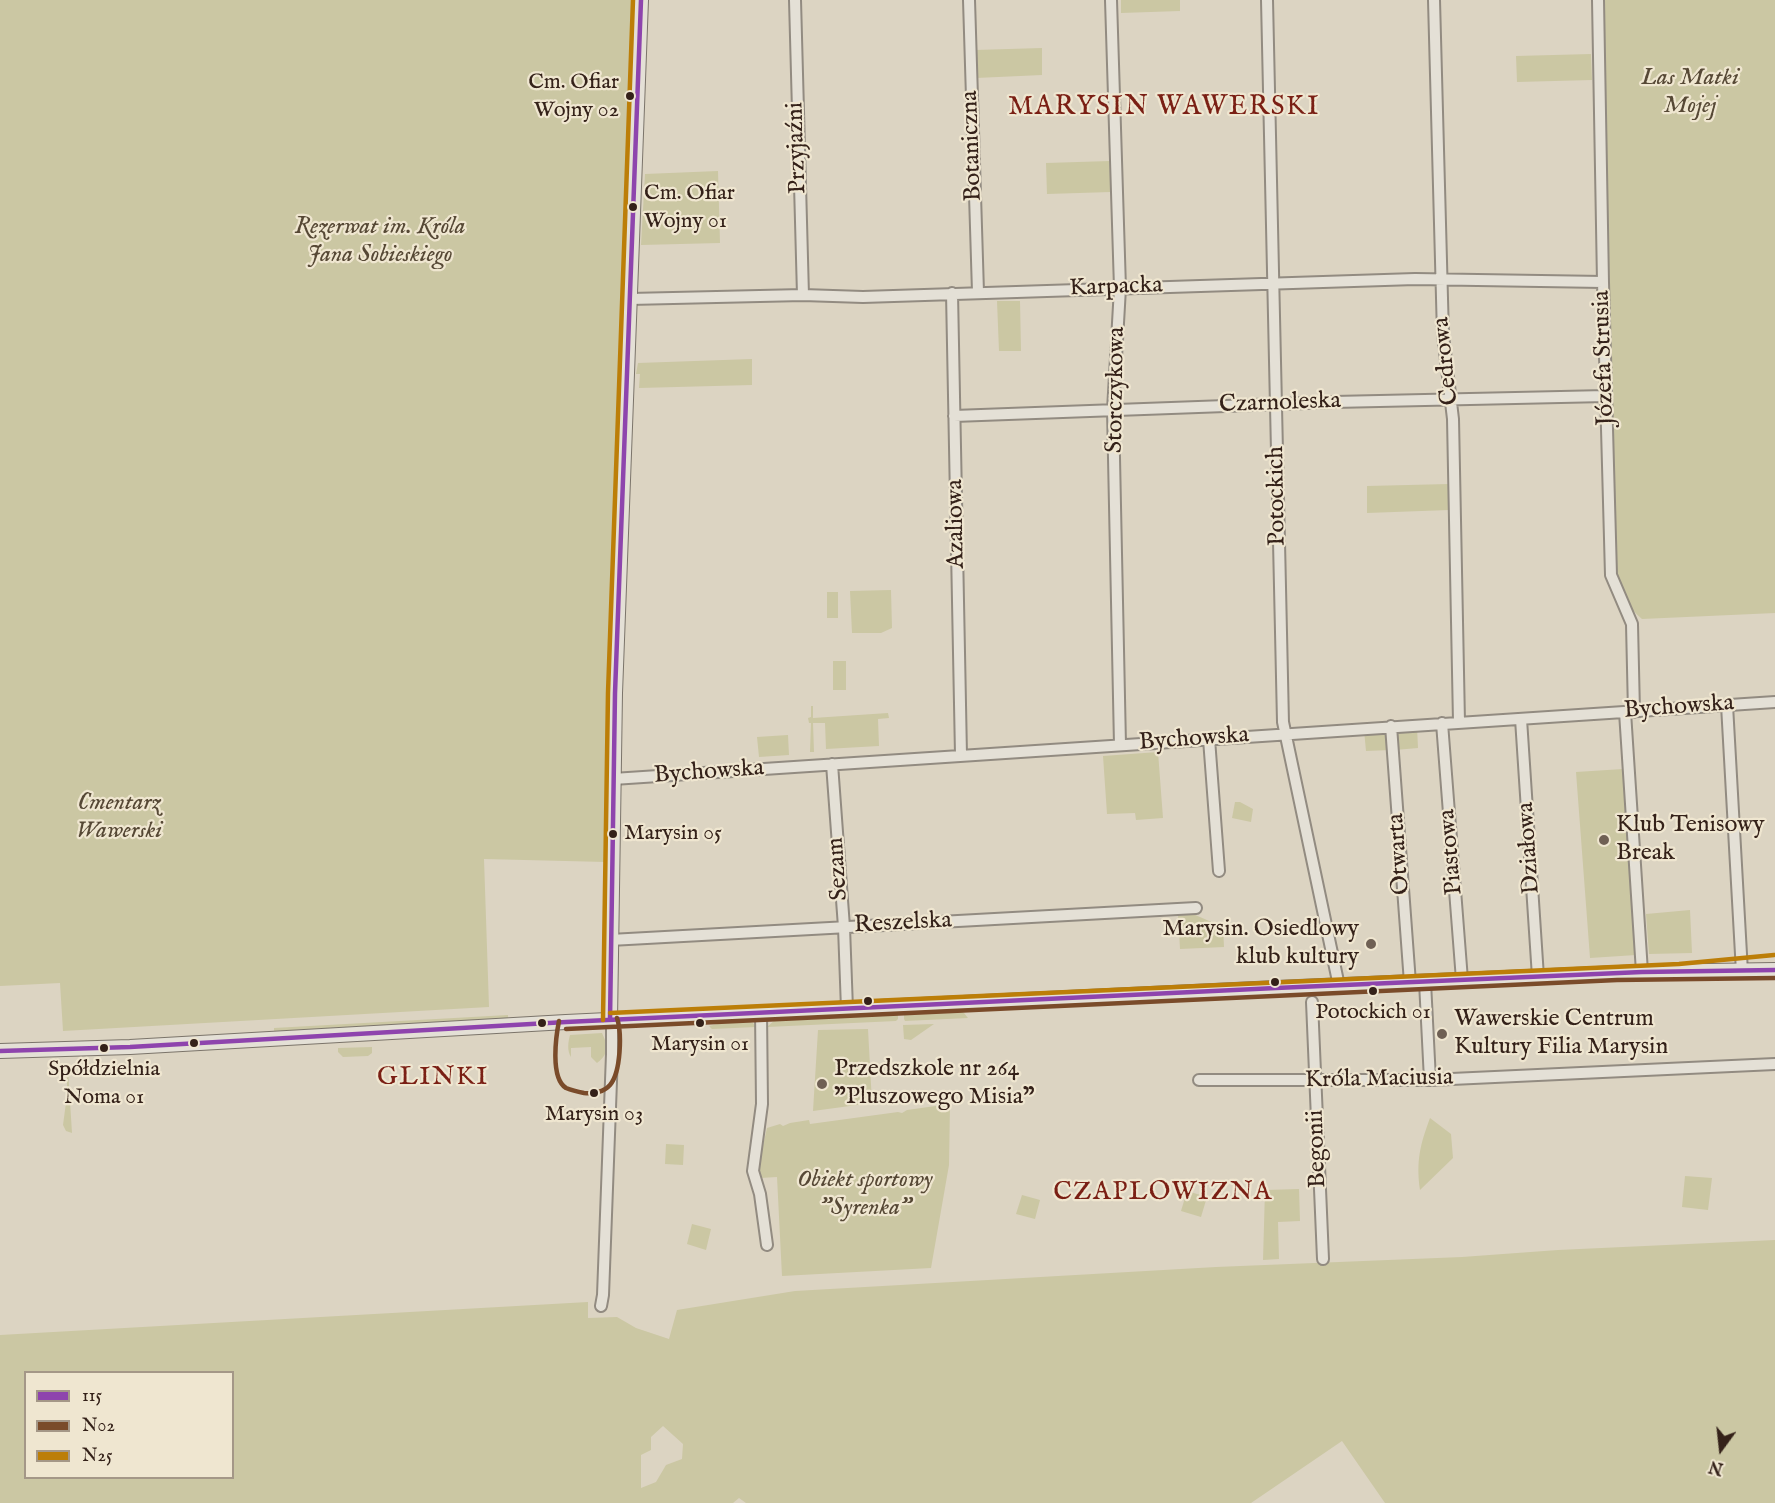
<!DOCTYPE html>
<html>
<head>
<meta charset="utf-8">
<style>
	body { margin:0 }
	#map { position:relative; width:1775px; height:1503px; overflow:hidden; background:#dcd4c2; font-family:"IM FELL English",serif }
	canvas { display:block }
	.legend { position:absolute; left:24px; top:1371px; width:210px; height:108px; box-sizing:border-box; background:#efe6d0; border:2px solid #a49787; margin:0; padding:8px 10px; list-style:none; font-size:18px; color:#342119 }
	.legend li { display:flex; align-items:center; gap:12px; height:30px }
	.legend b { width:30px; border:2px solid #a49787 }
	.north { position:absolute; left:1691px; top:1419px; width:60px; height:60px; -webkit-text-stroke:4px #efe6d0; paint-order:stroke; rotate:195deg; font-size:16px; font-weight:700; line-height:24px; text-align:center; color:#342119 }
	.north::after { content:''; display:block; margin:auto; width:21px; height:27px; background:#342119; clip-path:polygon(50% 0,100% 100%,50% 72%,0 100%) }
</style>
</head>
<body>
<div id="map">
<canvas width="1775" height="1503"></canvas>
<ul class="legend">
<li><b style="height:8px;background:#8e44ad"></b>115</li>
<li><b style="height:8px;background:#7a4b2a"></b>N02</li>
<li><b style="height:8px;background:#bc7e08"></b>N25</li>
</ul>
<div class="north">N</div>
</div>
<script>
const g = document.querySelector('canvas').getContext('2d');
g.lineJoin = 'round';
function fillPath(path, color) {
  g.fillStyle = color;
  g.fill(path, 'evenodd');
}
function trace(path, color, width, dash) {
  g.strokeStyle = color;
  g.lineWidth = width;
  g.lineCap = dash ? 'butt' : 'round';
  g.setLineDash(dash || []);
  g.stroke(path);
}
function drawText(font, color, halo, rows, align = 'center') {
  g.font = font + ' "IM FELL English",serif';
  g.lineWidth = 4.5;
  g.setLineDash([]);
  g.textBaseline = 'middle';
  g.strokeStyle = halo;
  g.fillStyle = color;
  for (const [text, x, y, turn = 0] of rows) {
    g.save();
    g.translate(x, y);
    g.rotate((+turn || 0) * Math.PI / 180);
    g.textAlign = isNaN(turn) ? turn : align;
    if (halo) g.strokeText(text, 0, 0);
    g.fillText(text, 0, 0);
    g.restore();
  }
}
fillPath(new Path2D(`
	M0,0H635L606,862L484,859L489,1007L63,1031L60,983L0,986Z
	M1121,0H1180V11L1121,13Z
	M1603,0H1775V613L1642,619C1628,608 1620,590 1616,572Z
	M1042,48V75L976,78L975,50Z
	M1591,54L1592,80L1517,82L1516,56Z
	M1110,161L1111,192L1047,194L1046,163Z
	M718,171L720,243L641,245L645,174Z
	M997,301H1020L1021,351H999Z
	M752,359V385L639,388L640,374H636L638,363Z
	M1449,484V510L1367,513V486Z
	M891,590L892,628L881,633H852L850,591Z
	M827,592H838V618H827Z
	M833,661H846V690H833Z
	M811,706H813V718L888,713L889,718L878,719L879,746L826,749L825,723H813L814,752H810L811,723H809L808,718L811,717Z
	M1417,727L1418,748L1395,750V729Z
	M1383,729L1388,734L1390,750L1366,751L1364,730Z
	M788,735L789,755L759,757L757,737Z
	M1158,752L1163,818L1136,820L1135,813L1107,814L1103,756Z
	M1623,769L1636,955L1590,958L1576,772Z
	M1235,802H1240L1253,809L1251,822L1232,818Z
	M1690,910L1692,953L1649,954L1646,914Z
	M1178,914H1193L1223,927L1224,947L1180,949Z
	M958,1011L964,1013L968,1018L905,1021L904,1019V1014Z
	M898,1014V1019L896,1021L767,1027L775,1020Z
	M508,1015V1018L274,1031V1028Z
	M747,1021L753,1023L756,1027L712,1029L709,1026L726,1022Z
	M934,1024L911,1040L904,1039L903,1025Z
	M868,1029L872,1103L813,1111L818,1030Z
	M602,1033L605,1040L608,1041C607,1051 606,1056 597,1063L591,1057V1047L571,1048V1057C567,1051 568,1042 570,1035Z
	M372,1047V1053L368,1056L343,1057L338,1052V1048Z
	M67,1070H68L72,1133L66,1131L63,1125L67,1095Z
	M950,1104L949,1165L931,1268L782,1276L777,1177L760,1178L758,1167L767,1128L780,1124L783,1126L790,1123L809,1120L810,1124L898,1112L902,1113L907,1110Z
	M1430,1118L1451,1134L1453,1158L1420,1190C1416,1161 1420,1145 1430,1118Z
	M666,1144L684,1145L683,1165L665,1164Z
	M1685,1176L1712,1178L1708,1210L1682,1207Z
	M1299,1189L1300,1221L1278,1222L1279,1259L1263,1260L1265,1190Z
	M1187,1191L1207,1197L1201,1217L1181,1211Z
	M1022,1195L1040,1200L1035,1219L1016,1214Z
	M692,1224L711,1229L706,1250L687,1244Z
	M1775,1240V1503H1385L1342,1441L1251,1503H746L739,1498L733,1503H0V1335L588,1302V1318L617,1317L636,1328L669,1339L677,1310L795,1291L1216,1267L1462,1257L1558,1250ZM26,1372H232V1478H26ZM663,1426L683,1444L682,1459L666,1465L656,1482L641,1488V1455L651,1450V1437Z`), '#cbc7a3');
const street = new Path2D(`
	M795,0L803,295
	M969,0L978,292
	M1111,0L1120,288L1113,410L1120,745
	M1267,0L1283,722L1339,986
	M1434,0L1443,335L1453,419L1459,722
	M1598,0L1603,282L1611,575L1632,624L1634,712
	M952,293L961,755
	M630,299L803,295L863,297L1415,279L1603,282
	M954,416L1334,402L1606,396
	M1727,705L1742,972
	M1625,712L1642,972
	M1521,719L1538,977
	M1442,723L1462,980
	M1391,726L1410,983
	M1209,739L1219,871
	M832,764L844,927L847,1009
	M613,779L1775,702
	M610,940L1196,908
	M1425,982L1430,1080
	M1312,1002L1323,1259
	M761,1012L762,1104L753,1171L760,1194L767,1245
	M1199,1080H1430L1775,1064
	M601,1306L603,1295L612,1054V1026L610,1020`);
const secondary = new Path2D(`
	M610,1020L615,693L641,0
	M0,1051L130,1047L566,1022L1276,988L1642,972L1775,970`);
trace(street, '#928b81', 14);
trace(secondary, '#7b746a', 16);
trace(street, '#e4e0d6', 10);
trace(secondary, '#e4e0d6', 14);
trace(new Path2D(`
	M610,1020L615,693L641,0
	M0,1051L130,1047L566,1022L1276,988L1642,972L1775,970`), '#8e44ad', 4.5);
trace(new Path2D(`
	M559,1021C556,1036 550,1078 566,1088C571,1090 579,1092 584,1093C593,1094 604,1092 610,1085C621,1072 622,1033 617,1018
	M566,1029L1617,980L1775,978`), '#7a4b2a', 4.5);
trace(new Path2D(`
	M610,1013L1679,964L1774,955
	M603,1020L608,693L633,0`), '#bc7e08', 4.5);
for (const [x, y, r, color] of [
	[630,96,5,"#342119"],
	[633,207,5,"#342119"],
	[613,834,5,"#342119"],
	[1604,840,6,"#6f6054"],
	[1371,944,6,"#6f6054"],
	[1275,982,5,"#342119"],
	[1373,991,5,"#342119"],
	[868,1001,5,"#342119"],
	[542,1023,5,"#342119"],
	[700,1023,5,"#342119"],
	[1442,1034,6,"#6f6054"],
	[194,1043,5,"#342119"],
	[104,1048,5,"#342119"],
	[822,1084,6,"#6f6054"],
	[594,1093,5,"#342119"]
]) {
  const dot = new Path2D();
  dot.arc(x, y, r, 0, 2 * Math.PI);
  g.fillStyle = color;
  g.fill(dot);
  trace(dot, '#efe6d0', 2);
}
drawText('22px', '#342119', '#efe6d0', [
	["Cm. Ofiar",619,83,"right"],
	["Wojny 02",619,111,"right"],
	["Cm. Ofiar",644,194,"left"],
	["Wojny 01",644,222,"left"],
	["Marysin 05",624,834,"left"],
	["Potockich 01",1373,1013],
	["Marysin 01",700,1045],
	["Spółdzielnia",104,1070],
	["Noma 01",104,1098],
	["Marysin 03",594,1115]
]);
drawText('italic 24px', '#564835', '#efe6d0', [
	["Las Matki",1690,79],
	["Mojej",1690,107],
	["Rezerwat im. Króla",380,228],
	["Jana Sobieskiego",380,256],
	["Cmentarz",119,804],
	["Wawerski",119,832],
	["Obiekt sportowy",865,1181],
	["\"Syrenka\"",865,1209]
]);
drawText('24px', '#342119', '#efe6d0', [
	["Botaniczna",973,146,-92],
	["Przyjaźni",798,148,-92],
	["Karpacka",1116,288,-2],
	["Józefa Strusia",1605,358,-92],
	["Cedrowa",1447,361,-96],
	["Storczykowa",1117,390,-89],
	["Czarnoleska",1280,404,-2],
	["Potockich",1278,496,-91],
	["Azaliowa",957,524,-91],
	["Bychowska",1679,708,-4],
	["Bychowska",1194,740,-4],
	["Bychowska",709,773,-4],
	["Działowa",1530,848,-94],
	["Piastowa",1452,852,-95],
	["Otwarta",1400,854,-94],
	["Sezam",839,869,-94],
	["Reszelska",903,924,-3],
	["Króla Maciusia",1379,1080,-1],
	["Begonii",1318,1149,-92]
]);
drawText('24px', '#342119', '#efe6d0', [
	["Klub Tenisowy",1616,826],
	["Break",1616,854],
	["Marysin. Osiedlowy",1359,930,"right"],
	["klub kultury",1359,958,"right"],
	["Wawerskie Centrum",1454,1020],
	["Kultury Filia Marysin",1454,1048],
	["Przedszkole nr 264",834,1070],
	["\"Pluszowego Misia\"",834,1098]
], 'left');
g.letterSpacing = '1.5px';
drawText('26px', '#7a1f14', '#efe6d0', [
	["GLINKI",433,1079],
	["CZAPLOWIZNA",1163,1194]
]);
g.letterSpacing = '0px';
g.letterSpacing = '1.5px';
drawText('27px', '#7a1f14', '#efe6d0', [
	["MARYSIN WAWERSKI",1164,108]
]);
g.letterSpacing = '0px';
</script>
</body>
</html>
